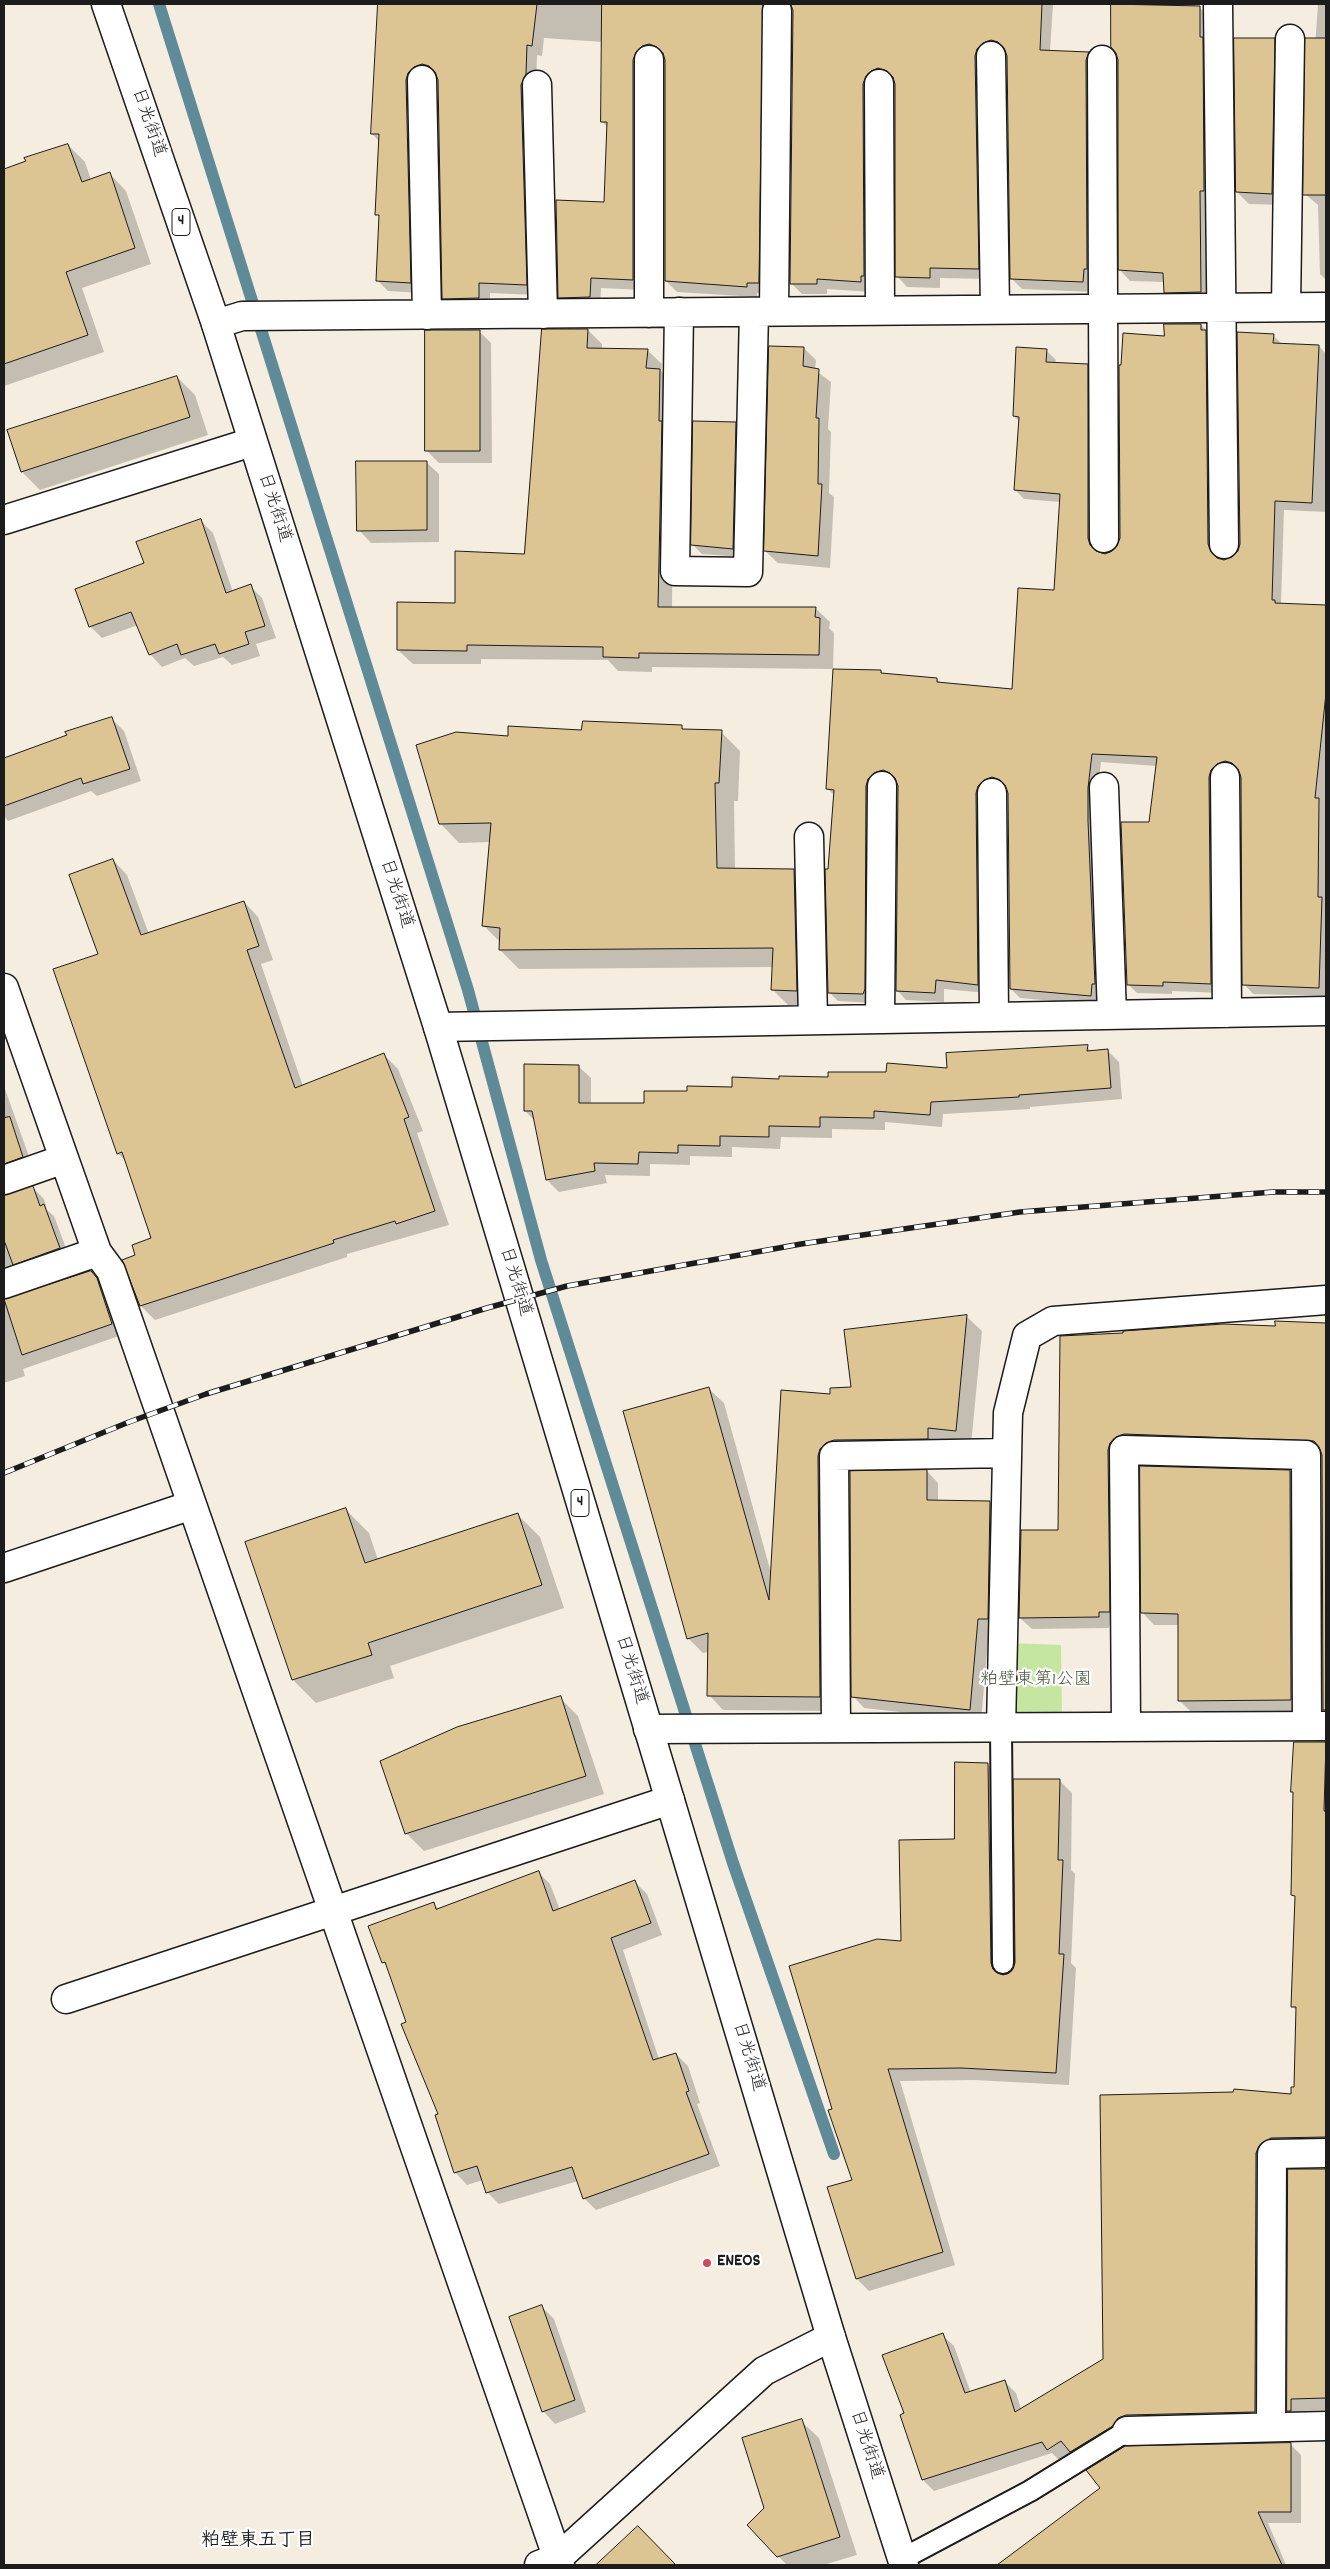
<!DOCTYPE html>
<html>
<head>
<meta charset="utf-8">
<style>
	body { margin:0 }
	#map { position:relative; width:1330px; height:2569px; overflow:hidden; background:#f5eddf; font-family:Dekko,sans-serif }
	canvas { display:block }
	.frame { position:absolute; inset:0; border:5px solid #1c1c1c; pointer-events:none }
</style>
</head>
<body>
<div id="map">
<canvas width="1330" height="2569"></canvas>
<div class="frame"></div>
</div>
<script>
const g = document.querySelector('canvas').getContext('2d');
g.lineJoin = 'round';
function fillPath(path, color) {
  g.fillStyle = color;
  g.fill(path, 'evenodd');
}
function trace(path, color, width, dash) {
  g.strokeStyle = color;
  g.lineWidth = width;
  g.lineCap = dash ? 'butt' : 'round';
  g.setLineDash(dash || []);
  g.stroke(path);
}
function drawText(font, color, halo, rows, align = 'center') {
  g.font = font + ' Dekko,"Klee One",sans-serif';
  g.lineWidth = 4.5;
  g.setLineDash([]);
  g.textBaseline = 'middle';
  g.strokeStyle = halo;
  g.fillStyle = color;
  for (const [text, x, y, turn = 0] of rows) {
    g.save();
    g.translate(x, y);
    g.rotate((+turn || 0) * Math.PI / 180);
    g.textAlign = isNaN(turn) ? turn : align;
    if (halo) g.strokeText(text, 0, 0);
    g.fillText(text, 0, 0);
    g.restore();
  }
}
fillPath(new Path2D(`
	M1009,1643L1061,1645L1062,1720H1009Z`), '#c4e6a0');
fillPath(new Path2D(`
	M379,4H1053L1050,51L1088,53L1099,64L1094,292L1022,289L1011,278L1008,56L1007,52L1003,51L989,279L940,278V288L907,287L897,276L896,84L895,80L890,79L871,292L827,289V294H802L791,283L794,11L793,7L788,6L769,293H757V297L677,292L666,281V60L665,56L660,55L644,290L601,288L600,308H570L559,297L605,204L608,127L602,122L603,42L544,38L542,56L537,55L536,86L537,295L490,293V309H454L444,298L439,79L438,76L434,75L421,293L388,291L377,280L380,217L377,214L380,142L372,134Z
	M1113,4H1195V7H1199L1210,18L1211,303H1176L1165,292V282L1130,281L1120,270L1119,60L1117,52L1112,47Z
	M1318,4H1326V280L1320,274L1318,205L1305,194Z
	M1274,39L1286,51L1284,205L1249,204L1237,192Z
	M68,145L85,162L91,180L110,174L126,191L151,264L82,288L104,352L4,386V170Z
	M1201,325L1210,334L1217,554L1219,560L1224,561L1233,558L1239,552L1273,335L1283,345L1319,346L1326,354V512L1284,510L1281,604L1326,607V996L1253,994L1244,984L1242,777L1240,771L1235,770L1220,993L1172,991V994L1137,993L1128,984L1157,766L1101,762L1097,797L1100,1005L1020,998L1011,989L1009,793L1007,788L1002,786L987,993L944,989V1002L906,1000L897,990L899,786L897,781L893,779L872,1003L838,1001L829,992L830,870L835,796L827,788L881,671L884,675L937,679L942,684L1013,690L1055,591L1060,502L1024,499L1015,490L1020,422L1014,416L1046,350L1056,360L1055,363L1087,365L1096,374L1097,548L1098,553L1105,555L1113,552L1118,547L1166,337Z
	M588,330L602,344V349L647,350L662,364L661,371L674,385L672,609L815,608L830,622L829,628L834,633L833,669L652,667V672L618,671L608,660L481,659V664H413L398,650L456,604L525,555Z
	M479,331L491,343L492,463H439L427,451Z
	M804,348L816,360L815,370L831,382L828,429L831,432L829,493L834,497L830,568L778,563L765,551Z
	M177,377L195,395L208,435L40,490L22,472L9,431Z
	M735,423L745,433L742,557L702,554L692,544Z
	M426,462L439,474V542L371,543L359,530Z
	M201,521L213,533L233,592L250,586L262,598L276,638L256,644L260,656L232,665L223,657L194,666L185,658L162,667L150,654L138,625L102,638L90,626L145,564Z
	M112,719L124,731L141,781L97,796L91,791L8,821L4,816V759Z
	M681,727L684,730L721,732L740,751L738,801H734L735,870H794L813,889L815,1010L792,1009L773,990V967L519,969L500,950L501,943L483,925L490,842L459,843L440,823L510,738L582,731Z
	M113,860L127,875L149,934L244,902L258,917L273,960L261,964L303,1086L384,1055L398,1069L423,1131L417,1133L449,1225L347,1254V1257L155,1320L141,1306L124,1260L137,1256L153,1239L127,1163L118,1153L99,954Z
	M1087,1047L1092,1052L1107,1050L1119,1062L1122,1099L1030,1107V1109L943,1114L942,1127L885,1122V1130L832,1129V1138L781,1137L780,1149L732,1147V1157L690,1156V1165L650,1164V1176L605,1175L607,1183L559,1192L547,1180L535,1121L525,1111L578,1066L591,1078V1104L645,1105L689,1092L733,1088L780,1080L948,1069Z
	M4,1086L33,1168L4,1180Z
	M33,1188L44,1199L47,1210L54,1216L70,1259L4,1284V1196Z
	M91,1272L102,1283L122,1335L23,1369L25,1376L4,1383V1300Z
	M967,1317L982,1331L971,1445L841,1457L834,1711L723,1710L709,1695V1652L703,1653L688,1638L709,1389L724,1403L771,1573L832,1395L852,1388L845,1331Z
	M1276,1322L1326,1324V1712L1324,1710L1322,1451L1136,1445L1120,1623H1110L1109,1628L1032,1629L1020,1618L1059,1531L1061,1337L1276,1327Z
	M927,1471L938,1483V1501L990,1503L1001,1514L999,1630H989L981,1721L864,1708L853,1696Z
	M1290,1471L1302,1484L1303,1712H1191L1179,1700L1180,1625H1154L1142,1612Z
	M346,1510L369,1533L378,1560L517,1514L540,1537L564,1608L390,1666L394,1678L316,1703L293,1680Z
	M560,1698L578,1716L604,1794L424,1851L406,1833Z
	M1326,1741V2150L1284,2149L1266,2423L1138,2426L1083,2463L1072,2452L1059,2460L1052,2453L934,2491L923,2480L906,2414L942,2335L954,2346L971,2393L1005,2382L1016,2393L1021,2409L1104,2360L1292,2095L1295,2088L1297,2011L1292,2006L1295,1893L1294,1794L1292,1791L1295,1743Z
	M987,1764L1000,1777L1003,1974H1010L1016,1963L1059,1780L1072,1793L1071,1870L1075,1874L1071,1963L1076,1968L1069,2085L974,2080L900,2081L955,2265L869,2291L857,2279L853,2181L834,2110L902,1942L955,1840Z
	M538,1872L550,1884L560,1910L635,1882L647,1894L662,1935L623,1950L659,2059L676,2054L688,2066L700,2103L697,2104L720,2166L596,2210L584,2198L578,2181L499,2204L487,2192L483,2180L467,2185L455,2172L439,2114L408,2022L388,1967L383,1962L434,1904L439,1909Z
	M1326,2170V2410L1302,2411V2422H1299L1288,2411L1289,2171Z
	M542,2307L554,2319L586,2412L555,2424L543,2411Z
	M801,2421L819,2438L857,2555L823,2565H787L778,2556L766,2508Z
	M1290,2444L1301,2455V2523H1268L1286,2565H1029L1018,2551Z
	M638,2528L675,2565H602Z`), '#0003');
trace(new Path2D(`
	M159,4L468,990L541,1260L733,1863L834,2154`), '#5f8b99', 12);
const building = new Path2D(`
	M378,4H537L532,46L527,45L526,74L521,85L527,285L479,283V298L442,299L438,80L435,72L429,66L422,64L414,67L408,73L406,80L411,283L376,281L379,215H375L379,134H371Z
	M602,4H763L759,283H747V287L665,281V60L663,53L657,47L649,44L642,46L636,52L633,60V280L591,278L590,297L558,298L556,200L604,202L607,122H601Z
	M791,4H1042L1040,50L1089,52L1086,60L1087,269H1084L1083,282L1010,279L1007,56L1004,48L998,42L991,40L983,43L977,49L975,56L979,269L930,268V278L895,277V84L893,77L887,71L878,68L871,71L866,76L863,84L864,276H861V282L817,279V284H790L793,11Z
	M1111,4L1200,6V37H1203L1204,191H1200L1201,292L1164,293L1163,273L1118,270V60L1116,53L1111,47Z
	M1234,38H1275L1272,194L1236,192Z
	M1305,38H1326V195H1303Z
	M68,144L82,182L110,172L135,248L66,272L88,335L4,364V169L26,161L24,158Z
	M1164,324H1201V330H1206L1208,544L1211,552L1217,558L1224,560L1232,557L1238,551L1240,544L1237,332L1274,334L1273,343L1319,345L1312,503L1275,501L1272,600H1275V603L1326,605V693L1315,798H1319L1318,897H1322L1319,988L1242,985L1241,777L1238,769L1232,763L1225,761L1217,764L1211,770L1209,777L1211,984L1163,982V986L1127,985L1121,822H1149L1157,757L1092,754L1088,788V821L1095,984H1092L1091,996L1010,989L1008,793L1005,785L1000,780L992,777L984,780L978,786L976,793L978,985L936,980L935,993L896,991L898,786L895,778L890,773L883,770L874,773L868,779L866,786L865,989L863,994L828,993L825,869H828L834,790L826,789L833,669L881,670V673L937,678V682L1012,689L1018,588L1054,590L1060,494L1014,490L1019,417L1013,416L1016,347L1047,349L1046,362L1088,364V538L1090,545L1096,551L1105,554L1112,551L1117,546L1120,538L1119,365H1121L1123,333L1164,336Z
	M542,329H588L587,348L648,349L646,368L660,369L659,421H662L658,607H816L815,617L820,618L819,655L639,653V658L603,657V647L467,645V651L397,650V602L455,603V551L524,554Z
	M425,330H480V451H425Z
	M769,346L804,347L803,366L819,369L816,418H819L818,484H822L818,556L764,551Z
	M177,376L190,417L21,472L7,430Z
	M693,421L736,422L733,549L691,545Z
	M356,461H427V530L357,531Z
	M201,519L226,593L251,584L265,626L245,632L249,644L219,654L215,644L181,655L177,644L149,655L131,612L89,627L75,589L144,563L136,542Z
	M112,717L130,769L83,784L81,778L4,806V758L67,735L65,732Z
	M583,721L682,725V729L722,730L719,783H715L717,868L794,869L797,991L771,990L773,948L499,950L500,928L482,926L491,823L439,824L416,745L456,732L508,736V726L581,730Z
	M113,859L141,935L244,901L259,946L247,950L295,1088L384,1053L409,1117L404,1119L435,1211L396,1224L395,1221L333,1240L334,1243L140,1306L122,1260L135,1255L132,1245L151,1238L122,1152L117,1154L53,969L98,954L69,875Z
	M1088,1045L1087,1051L1108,1049L1111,1088L1019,1095V1097L931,1102L930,1115L874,1111V1118L820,1117V1127L769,1126V1137L720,1136V1146L678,1145V1153L639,1152L638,1164L594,1163L595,1171L546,1180L532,1111H524V1064L579,1065V1103H644V1091H687V1086L732,1087V1077L779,1079V1076L828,1077V1072H886L887,1063L947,1068L946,1053Z
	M10,1117L23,1157L4,1164V1118Z
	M33,1186L40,1206L44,1204L60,1248L13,1265L4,1240V1195Z
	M91,1271L97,1278L112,1324L22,1355L4,1299Z
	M967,1315L956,1431L928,1428V1439L834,1440L826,1443L820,1449L818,1456L820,1697L707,1696L708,1633L687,1639L623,1411L709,1387L769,1600L781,1390L830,1394V1388L851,1387L844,1330Z
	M1275,1321L1326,1323V1710H1323L1322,1455L1319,1447L1314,1441L1124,1434L1116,1437L1110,1443L1108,1450L1110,1612H1099V1617L1019,1618L1021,1530H1058L1060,1336L1123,1333V1331L1223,1324L1275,1326Z
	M1140,1466L1290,1470L1291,1700L1178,1701V1614L1141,1613Z
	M927,1470V1500L990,1501L988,1619H978L970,1710L851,1697L850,1471Z
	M346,1508L365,1563L518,1513L542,1585L368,1643L372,1655L292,1680L245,1542Z
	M561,1696L586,1776L405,1834L380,1761L457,1727Z
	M1294,1742H1326L1324,1811H1326V2137L1271,2138L1259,2146L1256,2153L1255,2412L1126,2415L1118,2418L1113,2426L1070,2452L1061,2441L1047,2450L1042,2442L922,2480L900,2415L904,2413L882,2355L943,2333L965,2393L1005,2380L1015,2412L1103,2359L1100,2095L1233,2092L1234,2089L1291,2094V2087H1294L1296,2007H1291L1295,1896L1291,1895L1293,1792H1291Z
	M955,1762L988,1763L991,1963L993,1969L1003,1975L1009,1973L1015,1963L1013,1779H1060L1058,1860H1063L1059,1954H1064L1056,2073L961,2068L888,2069L943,2252L856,2279L827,2187L852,2180L828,2110L832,2109L789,1966L877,1939L901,1941L899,1840L954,1839Z
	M539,1871L553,1911L635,1880L651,1923L611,1938L653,2060L676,2053L689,2091L686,2092L709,2154L583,2199L572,2167L486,2193L477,2166L454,2173L435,2115L438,2114L401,2024L406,2022L385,1962L382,1963L368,1926L434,1902L436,1909Z
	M1288,2169H1326V2398L1291,2399V2411H1287Z
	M542,2305L575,2400L542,2412L509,2317Z
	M802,2419L840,2537L777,2557L747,2525L764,2508L742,2438Z
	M1291,2443V2512H1258L1282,2565H997L1100,2488L1086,2470L1125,2446Z
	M638,2526L676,2565H596Z`);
fillPath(building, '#ddc493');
trace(building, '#1c1c1c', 1);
const service = new Path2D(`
	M1001,1728L1003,1963
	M902,2559L1030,2491L1127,2431`);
const minor = new Path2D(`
	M1218,4L1224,544
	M991,56L995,309
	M1102,60L1104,538
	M422,80L427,315
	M879,84L880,310
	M537,85L543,314
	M1286,306L1290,39
	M774,311L777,11
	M679,312L675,571L748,572L754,312
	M649,313V60
	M216,324L242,316L1326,307
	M1225,777L1227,1013
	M1104,787L1112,1015
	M992,793L994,1017
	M809,837L813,1020
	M4,988L97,1252L111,1271L560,2565
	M880,1019L882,786
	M438,1027L1326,1011
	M4,1180L64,1159
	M4,1284L97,1252
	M4,1568L192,1505
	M1126,1726L1124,1450L1306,1455L1307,1726
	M836,1728L834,1456L1007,1453
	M1001,1728L1008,1413L1027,1336L1053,1321L1326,1300
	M648,1729L1326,1726
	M66,1999L670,1800
	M1271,2427L1272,2154L1326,2153
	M1127,2431L1326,2426
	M539,2565L558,2558L764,2371L831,2337`);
const tertiary = new Path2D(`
	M4,520L252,442`);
const trunk = new Path2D(`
	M106,4L216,324L438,1027L831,2337L904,2565`);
trace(service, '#1c1c1c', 24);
trace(minor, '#1c1c1c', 31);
trace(tertiary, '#1c1c1c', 31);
trace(trunk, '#1c1c1c', 31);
trace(service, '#fff', 20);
trace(minor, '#fff', 28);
trace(tertiary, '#fff', 28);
trace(trunk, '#fff', 28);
const rail = new Path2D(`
	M4,1473L129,1422L206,1394L487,1308L567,1286L801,1244L1020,1212L1273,1192H1326`);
trace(rail, '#1c1c1c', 5.5);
trace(rail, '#fff', 4, [11]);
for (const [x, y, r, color] of [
	[707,2263,5,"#d1495b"]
]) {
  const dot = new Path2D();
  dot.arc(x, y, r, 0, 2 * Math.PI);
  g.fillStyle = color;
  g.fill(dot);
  trace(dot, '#fff', 2);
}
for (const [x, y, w] of [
	[181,222,18],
	[580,1503,18]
]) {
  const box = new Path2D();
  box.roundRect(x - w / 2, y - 13.5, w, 27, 4);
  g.fillStyle = '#fff';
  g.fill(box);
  trace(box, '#1c1c1c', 1);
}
drawText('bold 16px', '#1c1c1c', null, [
	["4",181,222],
	["4",580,1503]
]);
drawText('18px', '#1c1c1c', '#fff', [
	["日光街道",147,123,71],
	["日光街道",273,508,72],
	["日光街道",395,894,72],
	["日光街道",514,1282,73],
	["日光街道",630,1670,73],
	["日光街道",747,2057,73],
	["日光街道",865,2445,72]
]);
drawText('18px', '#4e5944', '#fff', [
	["粕壁東第1公園",1036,1682]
]);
drawText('bold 18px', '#1c1c1c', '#fff', [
	["ENEOS",717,2263]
], 'left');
drawText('bold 19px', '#1c1c1c', '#fff', [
	["粕壁東五丁目",258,2542]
]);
</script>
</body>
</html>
